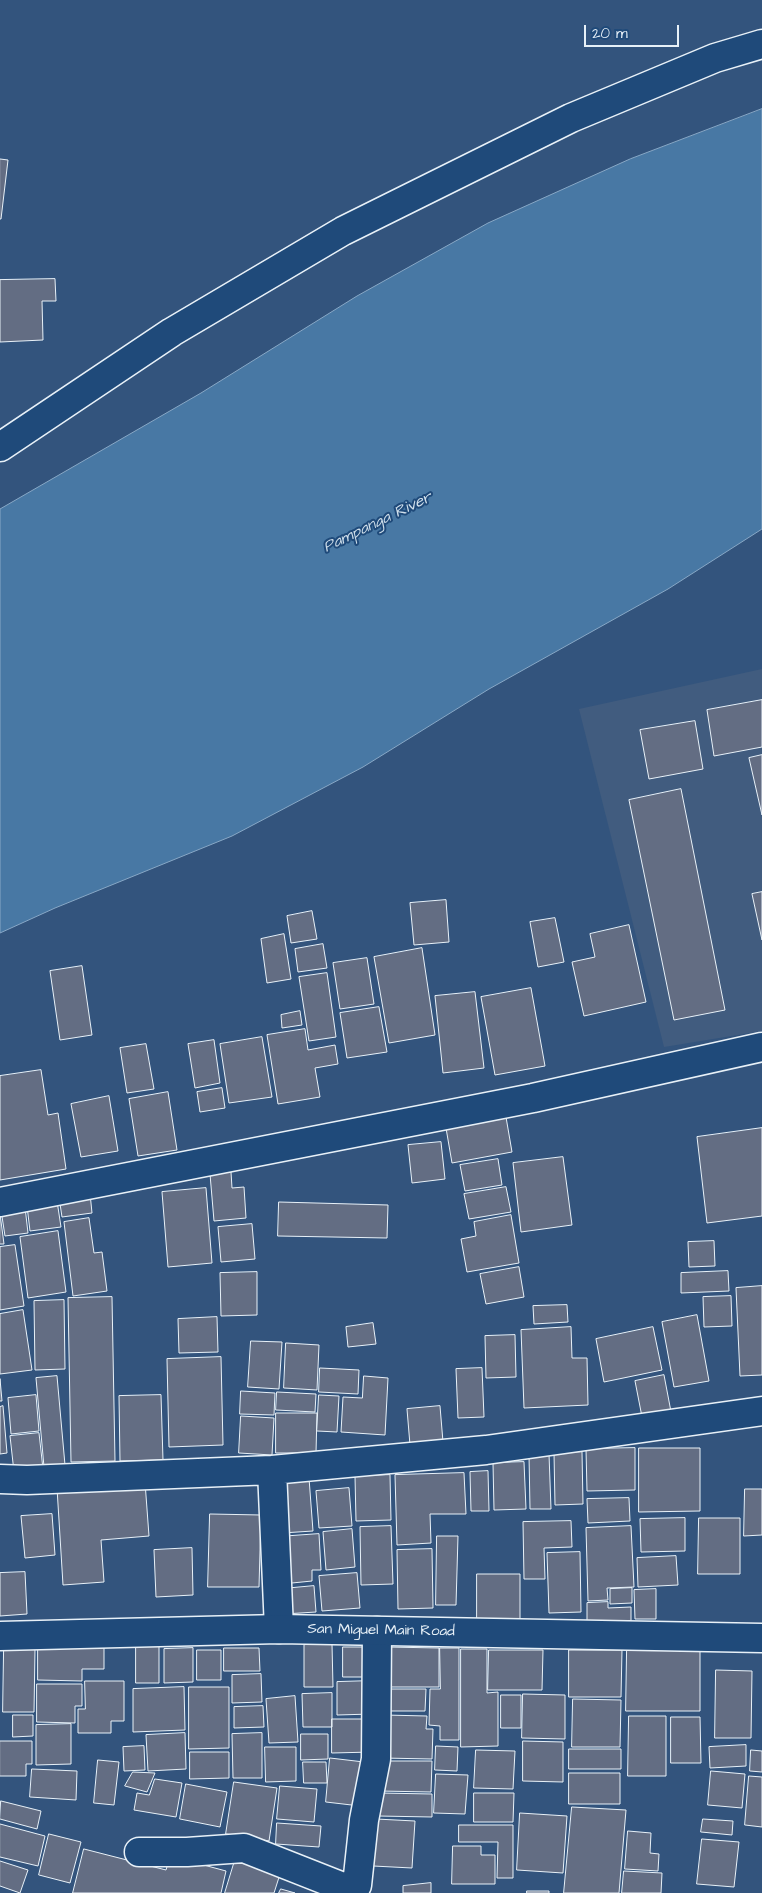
<!DOCTYPE html>
<html>
<head>
<meta charset="utf-8">
<style>
	body { margin:0 }
	#map { position:relative; width:762px; height:1893px; overflow:hidden; background:#33547d; font-family:"Architects Daughter",sans-serif }
	canvas { display:block }
	.scale { position:absolute; left:584px; top:25px; width:95px; height:22px; box-sizing:border-box; border:2px solid #e8f1f8; border-top:0; padding-left:6px; font-size:15px; line-height:18px; white-space:nowrap; color:#e8f1f8; -webkit-text-stroke:4px #1f4a7a; paint-order:stroke }
</style>
</head>
<body>
<div id="map">
<canvas width="762" height="1893"></canvas>
<div class="scale">20 m</div>
</div>
<script>
const g = document.querySelector('canvas').getContext('2d');
g.lineJoin = 'round';
function fillPath(path, color) {
  g.fillStyle = color;
  g.fill(path, 'evenodd');
}
function trace(path, color, width, dash) {
  g.strokeStyle = color;
  g.lineWidth = width;
  g.lineCap = dash ? 'butt' : 'round';
  g.setLineDash(dash || []);
  g.stroke(path);
}
function drawText(font, color, halo, rows, align = 'center') {
  g.font = font + ' "Architects Daughter",sans-serif';
  g.lineWidth = 4;
  g.setLineDash([]);
  g.textBaseline = 'middle';
  g.strokeStyle = halo;
  g.fillStyle = color;
  for (const [text, x, y, turn = 0] of rows) {
    g.save();
    g.translate(x, y);
    g.rotate((+turn || 0) * Math.PI / 180);
    g.textAlign = isNaN(turn) ? turn : align;
    if (halo) g.strokeText(text, 0, 0);
    g.fillText(text, 0, 0);
    g.restore();
  }
}
fillPath(new Path2D(`
	M762,669V1031L664,1047L579,709Z`), '#415c7f');
const water = new Path2D(`
	M762,109V529L668,589L489,689L363,767L232,836L55,908L0,933V509L201,393L357,296L488,223L630,159Z`);
fillPath(water, '#4878a4');
trace(water, '#88a8c6', 1);
const building = new Path2D(`
	M0,159L8,160L1,219H0Z
	M55,279L56,301H42L43,340L0,342V280Z
	M762,700V747L714,756L707,710Z
	M695,721L703,769L649,779L640,730Z
	M762,755V815L749,758Z
	M681,789L725,1010L674,1020L629,800Z
	M762,892V940L752,894Z
	M446,900L449,942L414,945L410,903Z
	M312,911L317,939L291,943L287,916Z
	M555,918L564,962L538,967L530,922Z
	M629,925L646,1002L584,1016L572,962L595,957L590,934Z
	M284,934L291,979L267,983L261,939Z
	M323,944L327,968L298,972L295,949Z
	M422,948L435,1035L389,1043L374,957Z
	M367,958L374,1004L340,1009L333,963Z
	M82,966L92,1035L60,1040L50,971Z
	M327,973L336,1037L309,1041L299,977Z
	M531,988L545,1066L495,1075L481,997Z
	M475,992L484,1068L443,1073L435,996Z
	M379,1007L387,1052L347,1058L340,1013Z
	M300,1011L302,1025L282,1028L281,1015Z
	M305,1029L308,1050L335,1045L338,1064L315,1068L320,1097L278,1104L267,1035Z
	M262,1037L272,1097L229,1103L220,1044Z
	M214,1040L220,1083L195,1088L188,1044Z
	M146,1044L154,1089L127,1093L120,1048Z
	M41,1070L48,1115L58,1113L66,1169L0,1180V1076Z
	M222,1088L225,1108L200,1112L197,1092Z
	M168,1092L177,1150L138,1156L129,1099Z
	M109,1096L118,1151L81,1157L71,1104Z
	M506,1117L512,1152L452,1163L446,1128Z
	M762,1128V1216L707,1223L697,1137Z
	M441,1142L445,1179L412,1183L408,1145Z
	M563,1157L572,1225L521,1232L513,1163Z
	M498,1159L502,1185L465,1191L460,1165Z
	M231,1172L232,1188L244,1187L246,1218L214,1221L210,1174Z
	M506,1187L511,1212L469,1219L464,1194Z
	M206,1188L212,1263L168,1267L162,1192Z
	M90,1193L92,1213L62,1217L59,1197Z
	M57,1201L61,1227L30,1231L27,1206Z
	M279,1202L388,1205L387,1238L278,1236Z
	M25,1207L28,1233L5,1236L1,1210Z
	M0,1214L4,1244H0Z
	M511,1215L519,1263L467,1272L461,1239L476,1236L474,1222Z
	M89,1218L94,1253L102,1252L107,1291L73,1296L64,1222Z
	M252,1224L255,1259L221,1262L218,1227Z
	M58,1231L66,1292L28,1298L20,1237Z
	M714,1241L715,1266L689,1267L688,1242Z
	M15,1245L24,1306L0,1310V1247Z
	M519,1267L524,1297L486,1304L480,1274Z
	M728,1271L729,1291L681,1293V1273Z
	M257,1272V1315L221,1316L220,1273Z
	M762,1286V1375L740,1376L736,1288Z
	M731,1296L732,1326L704,1327L703,1297Z
	M112,1297L115,1461L71,1462L68,1298Z
	M64,1300L65,1369L35,1370L34,1301Z
	M567,1305L568,1322L534,1324L533,1306Z
	M23,1310L32,1370L0,1374V1314Z
	M697,1315L709,1381L674,1387L662,1322Z
	M217,1317L218,1352L179,1353L178,1319Z
	M373,1323L376,1344L348,1347L346,1327Z
	M571,1327L572,1358H587L588,1405L524,1408L521,1330Z
	M653,1327L662,1370L604,1382L596,1339Z
	M515,1335L516,1377L486,1378L485,1336Z
	M251,1341L282,1342L279,1389L248,1387Z
	M286,1343L319,1345L317,1390L284,1388Z
	M221,1357L223,1445L169,1447L167,1359Z
	M320,1368L359,1370L358,1394L319,1392Z
	M482,1368L484,1417L458,1418L456,1369Z
	M664,1375L672,1417L643,1422L635,1381Z
	M57,1376L65,1465L44,1467L36,1378Z
	M364,1376L388,1378L385,1435L341,1432L343,1397L362,1398Z
	M0,1379L2,1401H0Z
	M241,1391L275,1393L274,1415L240,1414Z
	M277,1392L316,1394L315,1412L276,1410Z
	M36,1395L39,1431L11,1434L8,1398Z
	M161,1395L163,1460L120,1461L119,1396Z
	M319,1395L339,1396L337,1432L317,1431Z
	M3,1406L7,1453L0,1454V1407Z
	M440,1406L443,1442L410,1445L407,1409Z
	M276,1413H317L316,1453H276Z
	M241,1416L274,1418L272,1455L239,1453Z
	M39,1433L43,1469L14,1472L10,1436Z
	M635,1448V1490L587,1491L586,1449Z
	M639,1448H700V1511L639,1512Z
	M582,1452L583,1504L555,1505L554,1453Z
	M549,1454L551,1509H530L529,1455Z
	M524,1462L526,1509L494,1510L493,1463Z
	M488,1471L489,1511H471L470,1472Z
	M464,1473L466,1514H430L431,1543L397,1545L395,1475Z
	M390,1475L391,1520L356,1521L355,1476Z
	M309,1478L313,1531L282,1533L277,1481Z
	M145,1482L149,1536L101,1540L104,1582L63,1585L57,1488Z
	M349,1488L352,1526L319,1528L316,1491Z
	M745,1489H762V1535L744,1536Z
	M629,1498L630,1521L588,1523L587,1499Z
	M52,1514L55,1555L25,1558L21,1516Z
	M210,1514L261,1515L259,1587H208Z
	M685,1518V1551L641,1552L640,1519Z
	M699,1518H740V1574H698Z
	M571,1521L572,1547L544,1548L545,1579H524L523,1522Z
	M391,1526L393,1584L361,1585L360,1527Z
	M631,1526L634,1587L607,1588L608,1600L588,1601L586,1528Z
	M352,1529L355,1567L326,1570L323,1532Z
	M319,1534L321,1570H312V1581L282,1584L277,1537Z
	M437,1536H458L456,1605H436Z
	M192,1548L193,1595L156,1597L154,1550Z
	M432,1549L433,1608L398,1609L397,1550Z
	M580,1552L581,1612L549,1613L547,1553Z
	M676,1556L678,1585L638,1587L637,1558Z
	M25,1572L27,1614L0,1616V1573Z
	M357,1573L360,1608L322,1611L319,1576Z
	M477,1574H520V1619H477Z
	M314,1586L316,1612L284,1614L282,1589Z
	M632,1588V1603L610,1604V1589Z
	M656,1589V1619H635L634,1590Z
	M608,1602V1608L631,1607V1621L587,1623V1603Z
	M332,1644L333,1687H304V1645Z
	M38,1646H104V1669H82V1681L38,1680Z
	M136,1646H159V1683H136Z
	M343,1647H371V1677H343Z
	M387,1647L439,1648V1687H386Z
	M193,1648V1682L164,1683V1649Z
	M224,1648H259L260,1671H224Z
	M440,1648H459V1740H440V1726L429,1725L430,1689H440Z
	M4,1649H35L34,1712H3Z
	M461,1649H487V1693L498,1692V1746L461,1747Z
	M627,1649H700V1711H626Z
	M197,1650H221V1680H197Z
	M489,1650H543L542,1690H488Z
	M569,1650H622L621,1697H569Z
	M716,1670L752,1671L751,1738H715Z
	M261,1674L262,1702L232,1703V1675Z
	M85,1681H124V1721H111V1733H78V1709H85Z
	M371,1681L372,1714L337,1715V1682Z
	M37,1684H82V1706H75V1723L37,1722Z
	M184,1687L185,1730L133,1732V1689Z
	M189,1687H229V1748L189,1749Z
	M382,1689H426L425,1711H383Z
	M332,1693V1727H303L302,1694Z
	M523,1694L565,1695V1739L522,1738Z
	M501,1695H521V1728H501Z
	M295,1696L298,1742L269,1743L266,1699Z
	M573,1699L621,1700L620,1747H572Z
	M263,1706L264,1727L234,1728V1707Z
	M13,1715H33V1736L13,1737Z
	M384,1715L427,1716L426,1729H433L432,1759L382,1758Z
	M629,1716H666V1776H628Z
	M671,1717H700L701,1763H671Z
	M332,1719H373V1752L332,1753Z
	M71,1724V1764L36,1765V1725Z
	M185,1733L186,1769L148,1771L146,1735Z
	M262,1733V1778H233L232,1734Z
	M301,1734H328V1759L301,1760Z
	M0,1741H32V1764H26V1776H0Z
	M523,1741L563,1742V1782L523,1781Z
	M746,1745V1766L710,1768L709,1747Z
	M144,1746L145,1770L124,1771L123,1747Z
	M436,1746L458,1747L457,1771L435,1770Z
	M265,1747H296V1781L266,1782Z
	M569,1749H621V1769H569Z
	M476,1750L515,1751L513,1789L474,1788Z
	M751,1750L762,1751V1772L750,1771Z
	M190,1752H229V1778L190,1779Z
	M330,1758L364,1762L360,1806L326,1802Z
	M98,1760L119,1762L114,1805L94,1803Z
	M380,1761H432L431,1792L379,1791Z
	M303,1762H326L327,1783H304Z
	M32,1769L77,1771L76,1800L30,1797Z
	M711,1771L745,1774L742,1808L708,1805Z
	M133,1772L155,1773L147,1792L125,1786Z
	M569,1773H620V1804H569Z
	M436,1774L468,1775L465,1814L434,1813Z
	M749,1776L762,1777V1827L745,1825Z
	M155,1779L182,1783L176,1817L134,1810L137,1793L149,1795Z
	M234,1782L277,1788L269,1841L226,1834Z
	M186,1784L227,1792L220,1827L180,1819Z
	M280,1786L317,1789L314,1822L277,1819Z
	M379,1793L432,1794V1817L378,1816Z
	M474,1793H514L513,1822H474Z
	M1,1801L41,1811L37,1829L0,1819Z
	M572,1807L626,1810L619,1893H564Z
	M520,1813L567,1816L563,1873L517,1870Z
	M376,1819L415,1821L412,1868L373,1866Z
	M703,1819L733,1821L732,1835L701,1832Z
	M277,1823L321,1826L319,1847L276,1844Z
	M0,1824L45,1836L38,1866L0,1857Z
	M459,1825H513V1878H497L498,1842H459Z
	M628,1831L651,1833L650,1853L659,1854L658,1871L625,1869Z
	M49,1834L81,1842L70,1883L39,1875Z
	M702,1839L739,1842L734,1887L697,1884Z
	M453,1846H481V1855H495V1884H452Z
	M84,1849L166,1870L170,1856L226,1871L221,1893H73Z
	M236,1857L281,1871L274,1893H225Z
	M0,1861L28,1870L20,1893L0,1886Z
	M624,1871L662,1873L661,1893H622Z
	M431,1883V1893H403V1886Z
	M281,1889L295,1893H279Z
	M527,1891H549V1893H527Z`);
fillPath(building, '#636d83');
trace(building, '#e8f1f8', 1);
const minor = new Path2D(`
	M0,1202L533,1098L762,1047
	M272,1470L279,1629
	M0,1479L27,1480L272,1470L486,1450L762,1411
	M139,1852H187L244,1848L348,1889L357,1885L364,1820L376,1759L377,1631`);
const tertiary = new Path2D(`
	M0,1636L279,1629L762,1638`);
const secondary = new Path2D(`
	M0,447L172,332L343,231L571,118L715,58L762,44`);
trace(minor, '#e8f1f8', 31);
trace(tertiary, '#e8f1f8', 31);
trace(secondary, '#e8f1f8', 31);
trace(minor, '#1f4a7a', 28);
trace(tertiary, '#1f4a7a', 28);
trace(secondary, '#1f4a7a', 28);
drawText('15px', '#e8f1f8', '#1f4a7a', [
	["San Miguel Main Road",381,1631,1]
]);
drawText('italic 16px', '#d0dfeb', '#1f4a7a', [
	["Pampanga River",378,523,-26]
]);
</script>
</body>
</html>
